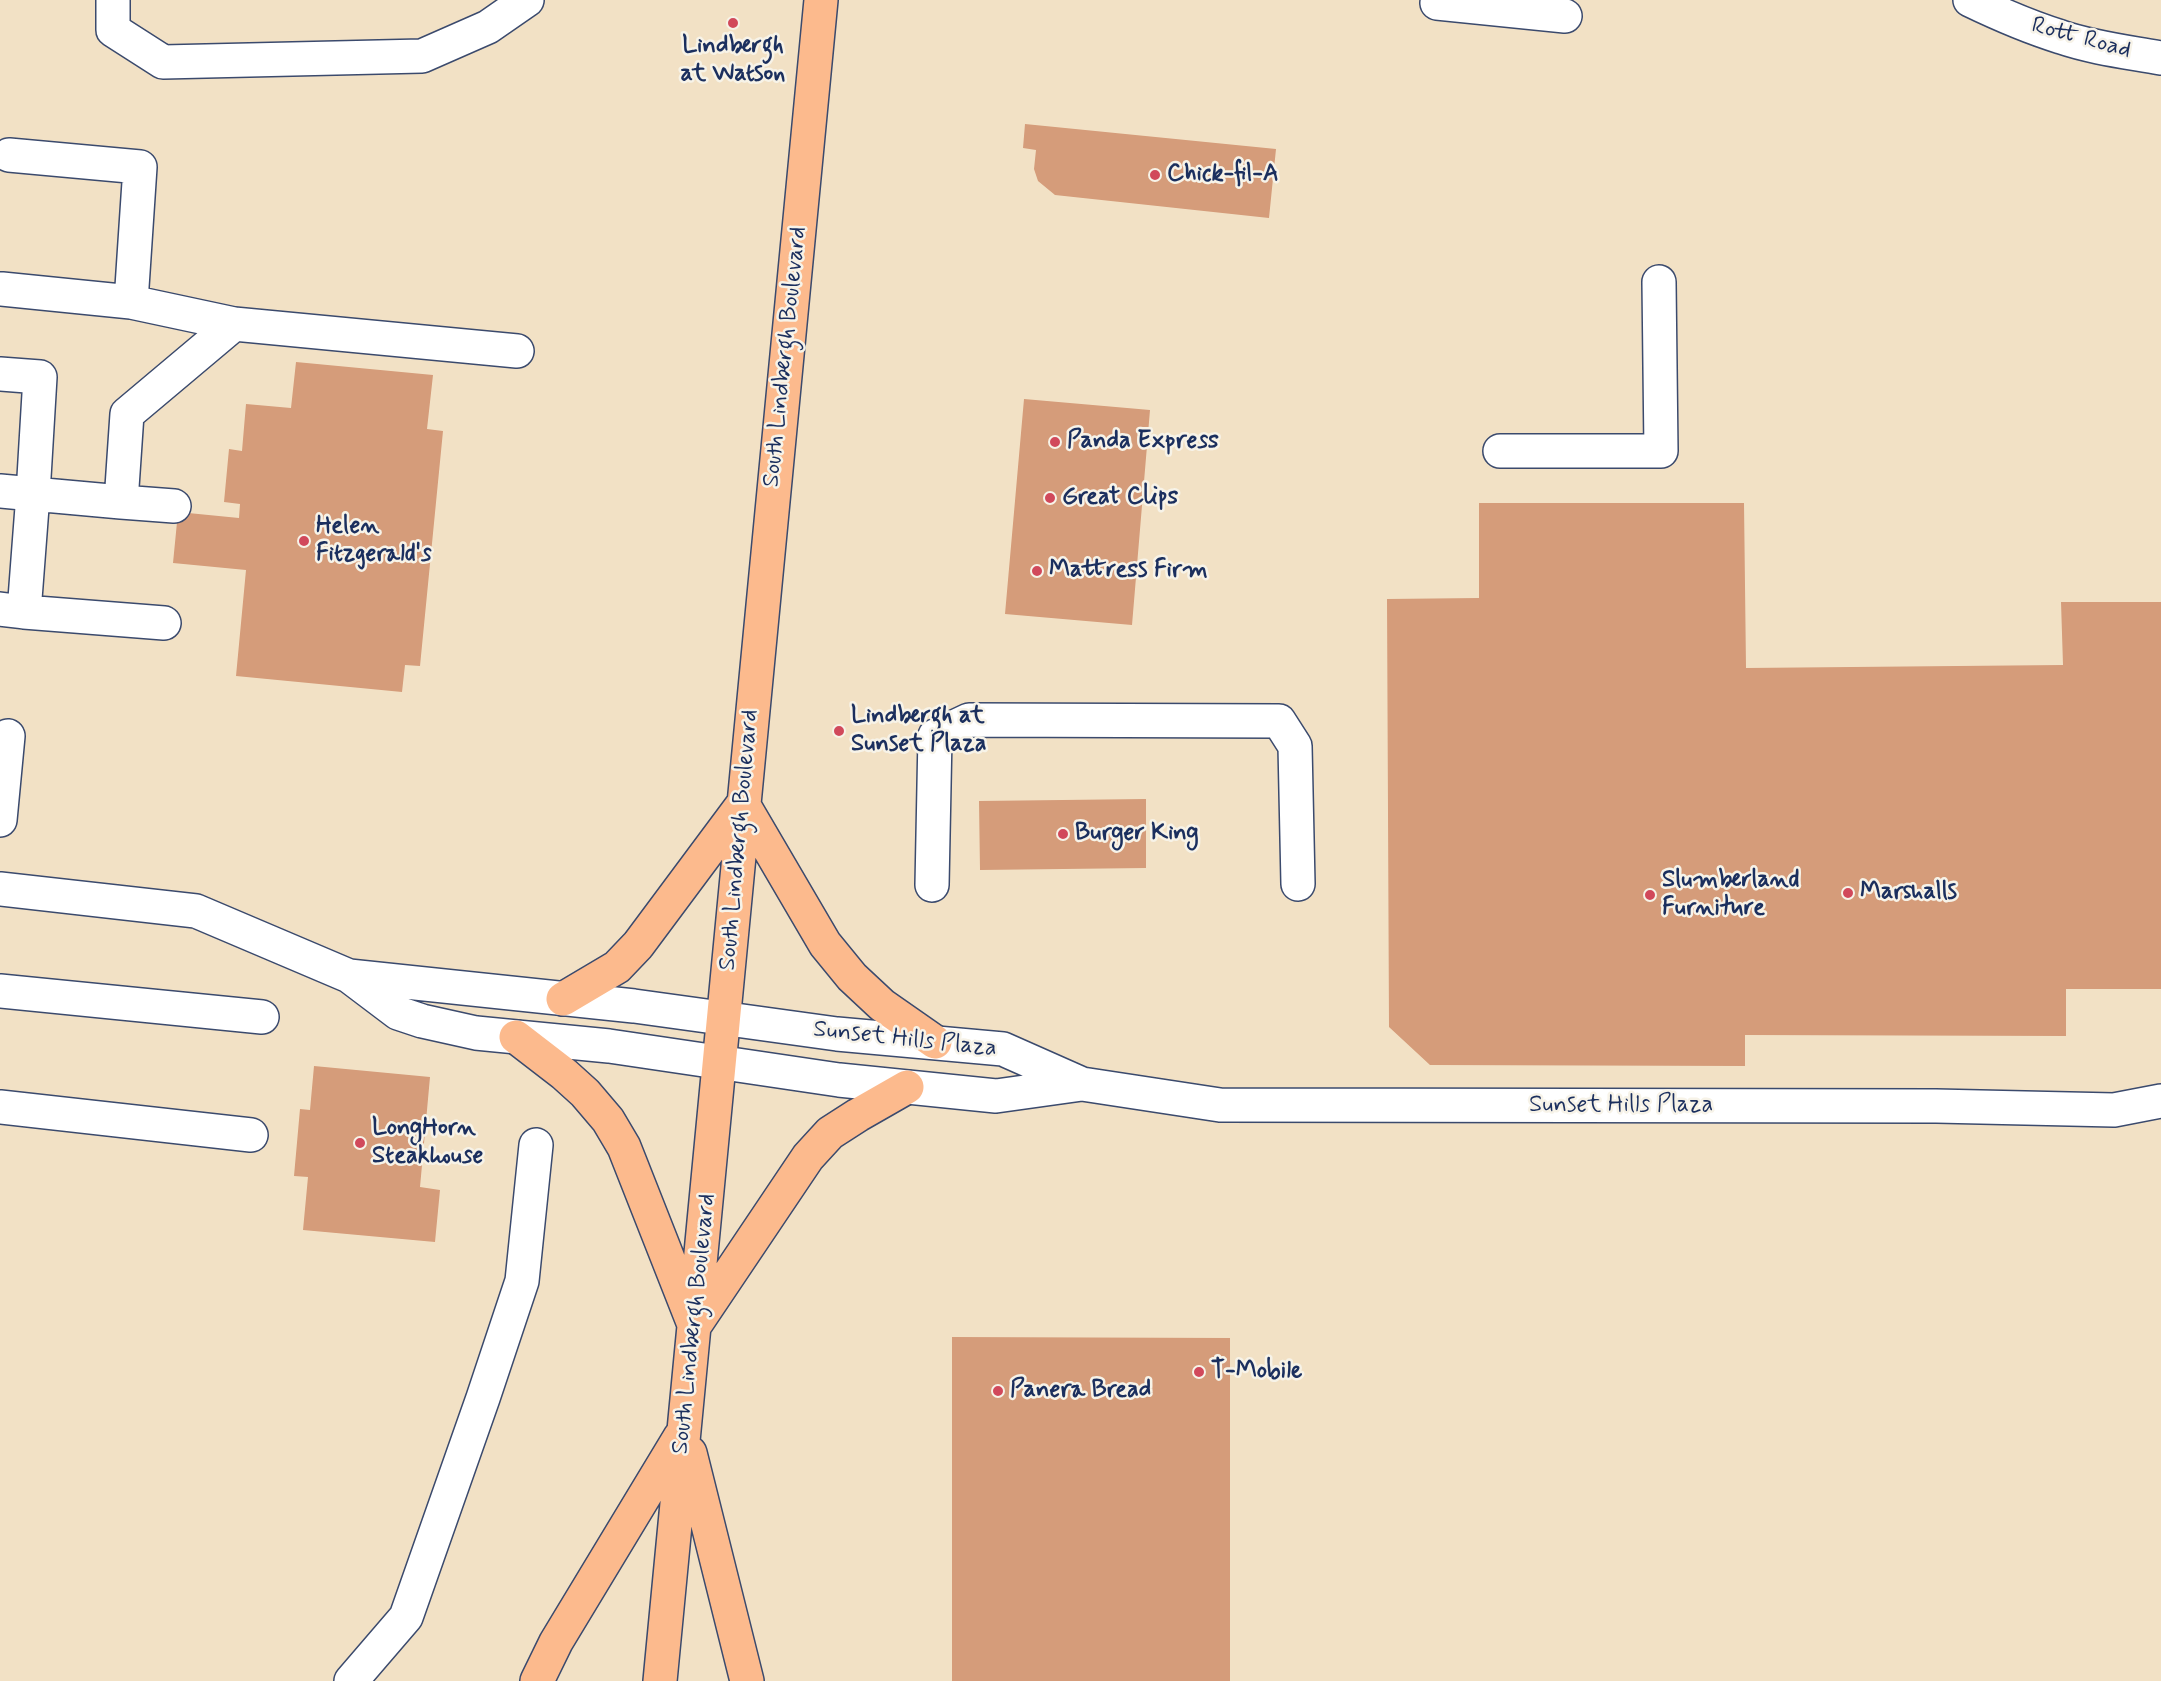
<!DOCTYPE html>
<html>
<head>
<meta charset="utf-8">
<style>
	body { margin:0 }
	canvas { display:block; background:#f2e1c5 }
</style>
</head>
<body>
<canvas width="2161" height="1681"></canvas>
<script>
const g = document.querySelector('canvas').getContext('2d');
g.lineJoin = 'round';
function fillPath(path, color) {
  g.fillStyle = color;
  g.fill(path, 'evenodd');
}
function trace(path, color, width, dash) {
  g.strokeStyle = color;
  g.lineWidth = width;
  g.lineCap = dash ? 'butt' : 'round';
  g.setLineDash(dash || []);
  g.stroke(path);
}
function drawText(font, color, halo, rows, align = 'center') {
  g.font = font + ' Mynerve,sans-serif';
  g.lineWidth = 5;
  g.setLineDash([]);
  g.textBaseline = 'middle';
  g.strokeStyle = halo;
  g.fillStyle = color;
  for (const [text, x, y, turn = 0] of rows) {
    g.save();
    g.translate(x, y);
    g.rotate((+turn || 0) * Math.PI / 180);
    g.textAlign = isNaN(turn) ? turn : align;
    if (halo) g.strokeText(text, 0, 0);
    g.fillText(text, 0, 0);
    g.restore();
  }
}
fillPath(new Path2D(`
	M1025,124L1276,149L1269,218L1055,195L1038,181L1034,169L1036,150L1023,148Z
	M296,362L433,375L427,429L443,431L420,666L405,665L402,692L236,676L246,570L173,563L178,512L239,518L240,504L224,502L229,449L242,451L246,404L291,408Z
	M1024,399L1150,410L1132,625L1005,614Z
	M1479,503H1744L1746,668L2063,665L2061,602H2161V989H2066V1036L1745,1035V1066L1430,1065L1389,1027L1387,599L1479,598Z
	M1146,799V868L980,870L979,801Z
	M314,1066L430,1077L420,1187L440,1190L435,1242L303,1230L308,1177L294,1176L300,1109L310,1110Z
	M952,1337L1230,1338V1681H952Z`), '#d59c7a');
const minor = new Path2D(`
	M113,0V30L163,62L422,56L488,27L527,0
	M1438,0L1437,3L1565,16
	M1970,0C1999,14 2029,27 2061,37C2093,48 2128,52 2161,58
	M9,155L140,167L131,302
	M2,289L131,302L234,324
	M0,374L40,377L33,494L0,491
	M1500,451H1661L1659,282
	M121,502L174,506
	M0,609L24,612L33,494L121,502L127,414L234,324L517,351
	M24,612L164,623
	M0,820L8,736
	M932,885L935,736L969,720L1279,721L1295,746L1298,884
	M0,889L196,911L349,976L398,1013L422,1021L476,1033L609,1046L839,1080L996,1096L1082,1084
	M349,976L634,1006L837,1034L1003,1049L1082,1084L1220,1105L1936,1106L2114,1110L2161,1101
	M0,991L262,1017
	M0,1107L251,1135
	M351,1681L406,1617L483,1398L522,1281L536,1145`);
const major = new Path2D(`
	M743,804L825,944L852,977L882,1005L935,1042
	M563,999L617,967L638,945L743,804
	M516,1037L564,1074L585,1093L608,1120L624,1147L693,1322
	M697,1322L808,1157L830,1133L858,1115L907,1087
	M690,1453L747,1681
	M537,1681L556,1642L680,1437
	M660,1681L821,0`);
trace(minor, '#3b4a6d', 36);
trace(major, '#3b4a6d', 36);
trace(minor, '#fff', 33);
trace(major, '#fcba8d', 33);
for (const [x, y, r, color] of [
	[733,23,6,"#d1495b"],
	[1155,175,6,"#d1495b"],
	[1055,442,6,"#d1495b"],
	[1050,498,6,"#d1495b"],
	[304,541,6,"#d1495b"],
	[1037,571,6,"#d1495b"],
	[839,731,6,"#d1495b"],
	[1063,834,6,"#d1495b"],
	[1848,893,6,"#d1495b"],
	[1650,895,6,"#d1495b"],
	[360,1143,6,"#d1495b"],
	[1199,1372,6,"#d1495b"],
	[998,1391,6,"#d1495b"]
]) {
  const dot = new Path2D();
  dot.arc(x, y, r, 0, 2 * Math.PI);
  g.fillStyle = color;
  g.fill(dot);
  trace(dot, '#f7f3e8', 2);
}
drawText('24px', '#1b2f5e', '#f7f3e8', [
	["Rott Road",2081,39,15],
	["South Lindbergh Boulevard",786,357,-84],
	["South Lindbergh Boulevard",740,840,-85],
	["Sunset Hills Plaza",905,1040,6],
	["Sunset Hills Plaza",1621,1106],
	["South Lindbergh Boulevard",695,1324,-84]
]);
drawText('bold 24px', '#1b2f5e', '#f7f3e8', [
	["Lindbergh",733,47,"center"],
	["at Watson",733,75,"center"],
	["Chick-fil-A",1167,175],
	["Panda Express",1067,442],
	["Great Clips",1062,498],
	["Helen",316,527],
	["Fitzgerald's",316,555],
	["Mattress Firm",1049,571],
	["Lindbergh at",851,717],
	["Sunset Plaza",851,745],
	["Burger King",1075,834],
	["Slumberland",1662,881],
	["Furniture",1662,909],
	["Marshalls",1860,893],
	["LongHorn",372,1129],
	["Steakhouse",372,1157],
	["T-Mobile",1211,1372],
	["Panera Bread",1010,1391]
], 'left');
</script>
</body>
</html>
